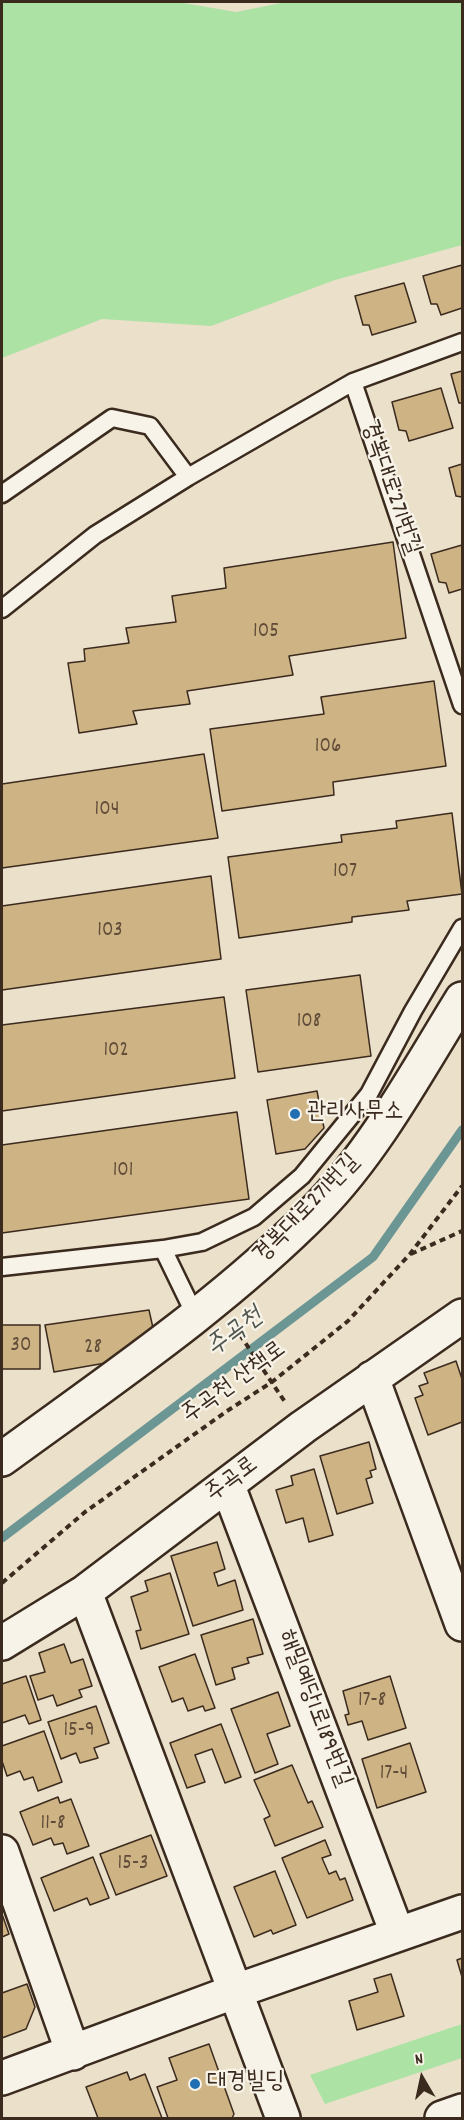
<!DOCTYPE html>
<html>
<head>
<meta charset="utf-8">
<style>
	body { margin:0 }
	#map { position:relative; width:464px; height:2120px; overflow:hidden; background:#ebe0ca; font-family:Dekko,sans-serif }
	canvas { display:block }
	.frame { position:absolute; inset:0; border:3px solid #3b2a1e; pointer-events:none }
	.north { position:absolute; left:392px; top:2048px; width:60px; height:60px; -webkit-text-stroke:4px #f7f3e8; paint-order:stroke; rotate:351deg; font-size:16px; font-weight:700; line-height:24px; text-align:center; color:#3b2a1e }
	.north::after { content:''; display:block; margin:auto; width:21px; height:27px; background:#3b2a1e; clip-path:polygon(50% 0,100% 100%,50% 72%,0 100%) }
</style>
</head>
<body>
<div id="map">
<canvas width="464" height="2120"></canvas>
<div class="frame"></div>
<div class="north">N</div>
</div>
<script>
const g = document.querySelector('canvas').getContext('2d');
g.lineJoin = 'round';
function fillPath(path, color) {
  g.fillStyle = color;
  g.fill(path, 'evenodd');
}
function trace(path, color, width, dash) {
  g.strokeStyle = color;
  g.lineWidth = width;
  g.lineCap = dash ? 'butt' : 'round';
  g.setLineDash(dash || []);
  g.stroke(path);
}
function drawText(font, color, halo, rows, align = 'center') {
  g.font = font + ' Dekko,"Poor Story",sans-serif';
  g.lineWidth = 4.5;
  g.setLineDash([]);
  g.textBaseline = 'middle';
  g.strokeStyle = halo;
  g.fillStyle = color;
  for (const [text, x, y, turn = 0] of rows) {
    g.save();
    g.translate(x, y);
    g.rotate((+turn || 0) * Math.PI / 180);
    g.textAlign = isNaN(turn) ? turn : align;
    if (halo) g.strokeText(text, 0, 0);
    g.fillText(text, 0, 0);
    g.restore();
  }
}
fillPath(new Path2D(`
	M2,2H178L236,12L286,2H462V245L335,280L211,326L102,319L2,358Z
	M462,2024V2058L325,2104L310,2075Z`), '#ace2a4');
trace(new Path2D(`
	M2,1538L373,1257L462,1130`), '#6c9694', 9);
const building = new Path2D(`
	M462,265V308L441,315L437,304H431L423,276Z
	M404,283L416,322L372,335L369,325H363L355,296Z
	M462,371V403H459L451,374Z
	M441,388L453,428L409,441L406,431L399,430L392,402Z
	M462,464V497L456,496L449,468Z
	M393,542L406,638L289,656L293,675L187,691L190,704L133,711L137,724L79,733L68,663L85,661L84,649L129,643L126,628L176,622L172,596L226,588L224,568Z
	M462,545V589L449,593L446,583L439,582L431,554Z
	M434,681L446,766L333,782L334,795L222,811L210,729L324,714L321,697Z
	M204,754L218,838L2,868V784Z
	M452,813L462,894L407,901L409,910L352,917V922L239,938L228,857L342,842L341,835L397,828L396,821Z
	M211,876L221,959L2,990V906Z
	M360,975L371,1056L258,1072L246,990Z
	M224,997L235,1078L2,1111V1025Z
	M317,1091L324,1128L305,1149L276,1154L267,1100Z
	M237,1112L249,1199L2,1233V1145Z
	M149,1310L155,1337L117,1361L54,1372L45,1325Z
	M2,1325H40V1369H2Z
	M456,1361L462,1379V1422L428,1435L415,1398L423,1395L419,1386L428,1383L424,1373Z
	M369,1442L376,1469L370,1471L372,1477L366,1479L373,1503L337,1514L320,1456Z
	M314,1469L333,1535L309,1542L303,1518L286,1523L276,1490L293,1485L291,1476Z
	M217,1542L225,1569L214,1573L218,1586L235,1580L243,1610L193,1626L171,1556Z
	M170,1573L189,1634L141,1649L136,1631L141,1630L131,1597L148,1591L145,1581Z
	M253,1619L263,1654L247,1658L249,1663L232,1668L235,1679L216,1685L201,1635Z
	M64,1644L71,1663L83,1659L92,1686L79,1690L82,1697L57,1706L53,1695L38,1700L30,1676L45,1672L39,1653Z
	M195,1654L215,1708L205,1711L203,1706L188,1711L183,1698L172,1702L159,1667Z
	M26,1676L41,1720L29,1724L25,1715L2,1723V1684Z
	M390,1676L406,1728L368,1740L362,1721L348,1725L345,1715L349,1714L343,1691Z
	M278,1692L290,1726L267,1734L278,1764L255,1773L231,1709Z
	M96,1706L109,1743L94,1748L98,1758L80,1763L76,1753L61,1759L48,1722Z
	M221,1724L241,1777L225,1783L212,1749L195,1755L205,1782L187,1788L170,1743Z
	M44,1731L62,1782L38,1791L33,1777L24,1780L20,1771L7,1776L2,1761V1746Z
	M410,1743L426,1792L377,1808L362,1759Z
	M292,1765L308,1803L312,1801L323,1827L275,1846L264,1819L270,1816L254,1780Z
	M58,1797L60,1803L71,1799L89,1846L67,1854L63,1843L54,1845L51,1838L33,1845L20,1812Z
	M151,1835L167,1876L116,1895L100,1854Z
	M325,1840L331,1855L322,1858L329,1874L336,1871L340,1880L345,1878L353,1900L307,1918L282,1858Z
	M93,1857L109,1898L90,1905L87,1898L54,1911L41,1878Z
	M275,1871L296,1925L273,1934L271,1930L254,1937L234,1887Z
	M2,1914L9,1934L2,1937Z
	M462,1958V1977L457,1960Z
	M391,1974L404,2016L357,2030L349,2001L378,1992L374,1979Z
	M27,1984L35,2007L26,2029L2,2038V1993Z
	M209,2044L234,2114L232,2118H168L157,2087L177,2080L169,2058Z
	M127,2072L130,2080L145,2074L162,2118H98L86,2087Z`);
fillPath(building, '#ceb384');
trace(building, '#3b2a1e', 1.5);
const lane = new Path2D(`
	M462,342L353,382L462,705
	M2,494L112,418L150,426L188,477
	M2,609L95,535L188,477L353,382
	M163,1249L196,1317
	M2,1267L163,1249L202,1242L254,1217L302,1176L369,1094L413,1011L462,928`);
const street = new Path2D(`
	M372,1378L462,1624
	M2,1459C110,1380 223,1304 318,1208C375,1150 419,1068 462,999
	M228,1486L397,1933
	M85,1592L283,2118
	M2,1643L85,1592L303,1427L462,1316
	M2,1852L73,2053
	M2,2078L236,1991L462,1912`);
const secondary = new Path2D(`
	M442,2118L462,2111`);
trace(lane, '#3b2a1e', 21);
trace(street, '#3b2a1e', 38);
trace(secondary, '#3b2a1e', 38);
trace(new Path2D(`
	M411,1254L462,1231
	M234,1326L285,1402
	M2,1583L85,1512L227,1411L272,1382L348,1321L410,1254L462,1186`), '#3b2a1e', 4, [6, 4.5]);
trace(lane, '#f7f3e8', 16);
trace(street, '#f7f3e8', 33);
trace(secondary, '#f7f3e8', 33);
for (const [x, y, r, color] of [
	[295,1114,6,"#1f6fb2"],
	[195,2084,6,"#1f6fb2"]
]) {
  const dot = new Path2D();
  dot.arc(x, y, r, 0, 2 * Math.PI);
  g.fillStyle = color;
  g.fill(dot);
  trace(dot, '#f7f3e8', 2);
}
drawText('21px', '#604c38', null, [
	["105",266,633],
	["106",328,748],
	["104",107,811],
	["107",345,873],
	["103",110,932],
	["108",309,1023],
	["102",116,1052],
	["101",123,1172],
	["30",21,1347],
	["28",93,1349],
	["17-8",372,1702],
	["15-9",79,1732],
	["17-4",394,1775],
	["11-8",53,1825],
	["15-3",133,1865]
]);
drawText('24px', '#3b2a1e', '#f7f3e8', [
	["경복대로271번길",389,488,71],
	["경복대로271번길",308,1210,-46],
	["주곡천 산책로",235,1384,-36],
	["주곡로",233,1481,-37],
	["해밀예당1로189번길",313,1709,69]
]);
drawText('24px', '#3b2a1e', '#f7f3e8', [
	["관리사무소",307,1114],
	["대경빌딩",207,2084]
], 'left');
drawText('italic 26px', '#4f574f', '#f7f3e8', [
	["주곡천",236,1334,-37]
]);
</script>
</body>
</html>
